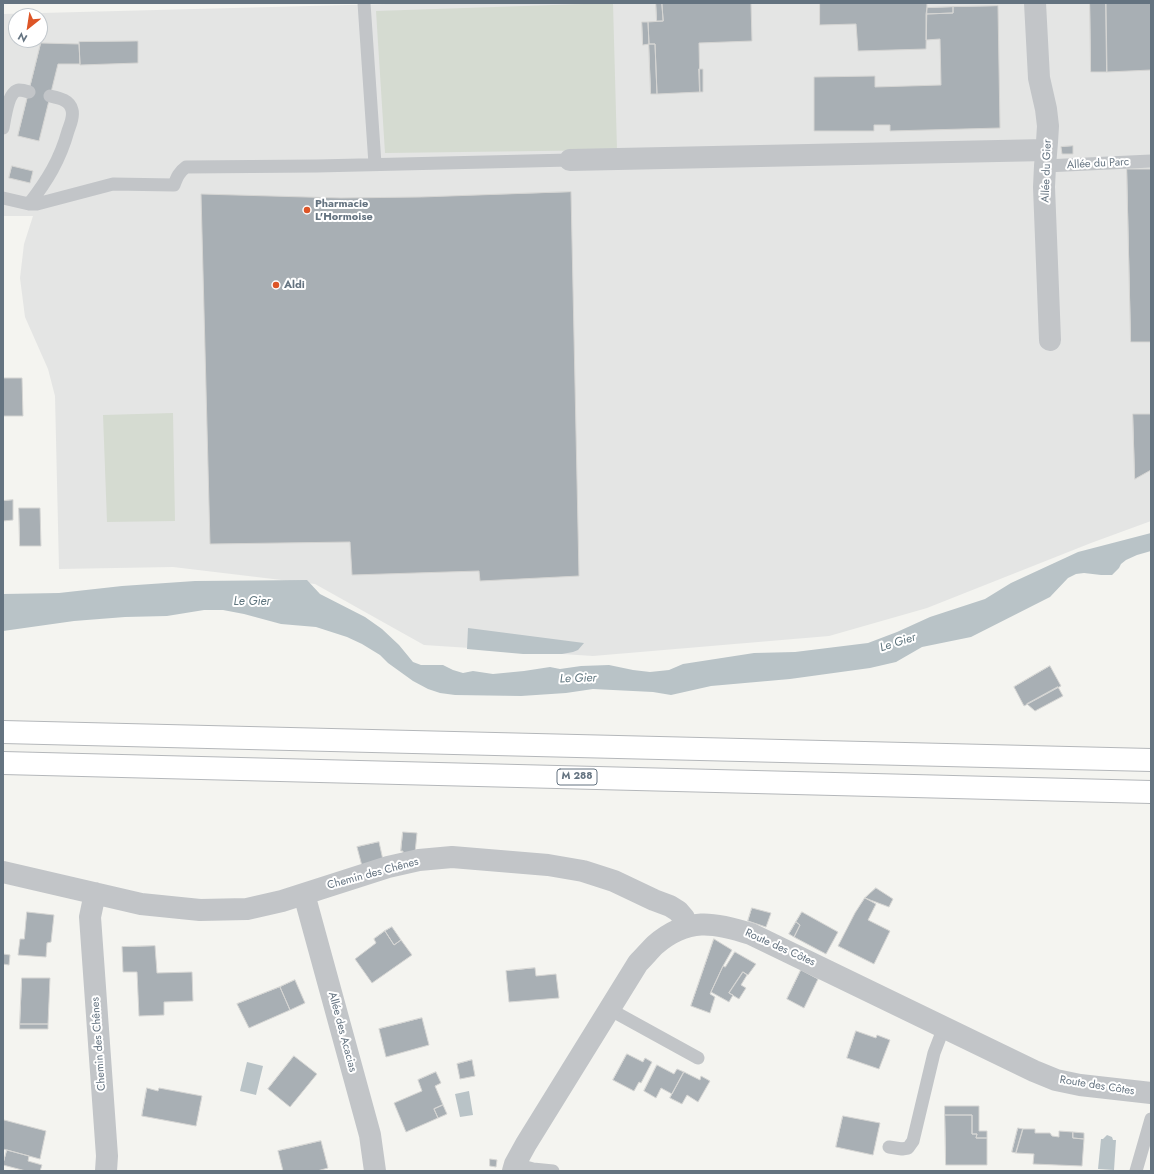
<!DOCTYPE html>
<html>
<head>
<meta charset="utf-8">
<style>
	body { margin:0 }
	#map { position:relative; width:1154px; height:1174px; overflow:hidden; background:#f4f4f0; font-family:Jost,sans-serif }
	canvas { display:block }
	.frame { position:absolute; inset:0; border:4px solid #647380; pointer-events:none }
	.north { position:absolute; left:8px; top:8px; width:40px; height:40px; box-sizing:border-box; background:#fff; border:1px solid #c1c7cc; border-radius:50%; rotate:210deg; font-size:11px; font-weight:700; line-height:16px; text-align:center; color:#647380 }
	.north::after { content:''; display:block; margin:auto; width:14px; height:18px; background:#dd5527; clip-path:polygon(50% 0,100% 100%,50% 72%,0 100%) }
</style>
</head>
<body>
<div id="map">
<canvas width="1154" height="1174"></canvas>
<div class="frame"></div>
<div class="north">N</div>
</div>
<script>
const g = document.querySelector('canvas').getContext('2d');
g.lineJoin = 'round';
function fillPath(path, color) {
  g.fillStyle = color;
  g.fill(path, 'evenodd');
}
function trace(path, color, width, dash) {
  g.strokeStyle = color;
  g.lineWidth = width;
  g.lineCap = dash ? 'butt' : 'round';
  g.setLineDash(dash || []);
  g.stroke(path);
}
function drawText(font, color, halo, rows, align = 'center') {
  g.font = font + ' Jost,sans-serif';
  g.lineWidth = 4;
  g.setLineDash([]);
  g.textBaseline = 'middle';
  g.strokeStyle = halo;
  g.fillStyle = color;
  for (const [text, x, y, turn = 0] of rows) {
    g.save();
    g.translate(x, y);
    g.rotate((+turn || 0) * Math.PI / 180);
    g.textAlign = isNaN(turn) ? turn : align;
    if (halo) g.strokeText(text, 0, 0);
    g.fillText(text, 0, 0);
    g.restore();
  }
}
fillPath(new Path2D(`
	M425,3H1151V521L1091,543L927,608L829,636L593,656L424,645L315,584L173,567L59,569L55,396L48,369L25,317L20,278L24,244L33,216H3V14ZM16,16H40V40H16Z`), '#e4e5e4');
fillPath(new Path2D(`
	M613,3L617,150L385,153L376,11Z
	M173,413L175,521L107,522L103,415Z`), '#d5dbd1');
fillPath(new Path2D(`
	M1151,533V551L1137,555L1126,560L1121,564L1119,568L1112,575H1101L1084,573L1076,574L1068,578L1050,597L971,637L922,647L896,662L870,668L790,679L711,686L671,695L653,692L593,689L566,693L521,696L455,695L440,693L428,689L413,681L388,663L380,655L362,644L347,637L316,627L281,624L244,614L223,610H204L167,616L125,617L74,621L3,631V594L59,593L122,586L195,581L307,580L320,594L365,617L382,629L399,645L413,662L421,665H443L453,670L463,673L473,671L493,674L524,671L550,667L560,669L581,666L609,665L633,670L650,672L669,670L683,664L754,653L795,652L868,643L897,632L930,617L985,599L1011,583L1078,552Z
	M468,628L584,643L578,650L573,652L562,654H523L467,649Z
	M247,1062L263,1066L256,1095L240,1091Z
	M469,1091L473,1115L460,1117L455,1094Z
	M1107,1135L1112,1137L1113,1140H1116L1114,1170L1098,1169L1101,1139H1103Z`), '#b9c3c7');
const building = new Path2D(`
	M656,3H662L663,21H657Z
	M662,3H751L752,41L699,43L700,92L657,94L655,44H649L648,22L663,21Z
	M820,3H927L926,49L858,51L856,24L820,25Z
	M1090,3H1106L1107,72H1091Z
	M1106,3H1151V70L1107,72Z
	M998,6L1000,128L890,131V125H874V131H814V77L875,76V87L941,85L940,39L926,40V14L953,13V7Z
	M953,7V13L926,14L927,8Z
	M642,22H648L649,44L643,45Z
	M136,41H138V63L80,65L79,42Z
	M41,43L79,44L80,64H58L39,141L18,136Z
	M649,44H655L657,94H651Z
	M699,69H703V92H700Z
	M1073,146V154H1062L1061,147Z
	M12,166L33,171L30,183L9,178Z
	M1127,169H1151V342H1131Z
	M571,192L579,576L480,581L479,571L352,575L350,542L210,544L201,194L341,198L421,197Z
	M3,378H22L23,416H3Z
	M1133,414H1151V470L1135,479Z
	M13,500V520L3,521V501Z
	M19,508H40L41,546H20Z
	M1050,666L1061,686L1024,706L1014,687Z
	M1058,687L1063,696L1035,711L1027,704Z
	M403,832L417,833L415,853L403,854V851H401Z
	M379,842L383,860L362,866L357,847Z
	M876,888L893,899L889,907L865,898Z
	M865,898L876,904L868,920L890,931L874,964L838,946L855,913Z
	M752,908L771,913L766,927L748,921Z
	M27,912L54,915L51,942L47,943L46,957L18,955L20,939H24Z
	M802,912L838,932L826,954L794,937L800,925L796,922Z
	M796,922L800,925L794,937L789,934Z
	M392,927L401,940L394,945L385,931Z
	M385,931L394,945L401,940L412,955L372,983L355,959L376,943L374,939Z
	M714,939L732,950L723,966L710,994L715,997L710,1013L691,1006Z
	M155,946L157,973L192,972L193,1001L164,1002V1015L139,1016L137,972H123L122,947Z
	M735,952L756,964L748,975L743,972L729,993L733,995L729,1002L711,992L723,966L725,967Z
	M3,954L10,955L9,965L3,964Z
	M535,968L536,976L556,974L559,998L509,1002L506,971Z
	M801,970L818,979L804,1008L787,999Z
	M743,972L747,975L741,985L746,988L739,999L729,993Z
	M22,978H50L48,1024H20Z
	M295,980L305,1003L290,1010L280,987Z
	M280,987L290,1010L249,1028L237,1004Z
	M422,1018L429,1045L386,1057L379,1029Z
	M20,1024H48V1029H20Z
	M856,1031L876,1038L877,1035L890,1040L879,1069L847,1058Z
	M627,1054L643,1062L645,1058L652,1062L641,1083L639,1082L634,1091L613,1080Z
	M294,1056L317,1074L290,1107L268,1089Z
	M472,1060L475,1076L460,1079L457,1064Z
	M657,1065L674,1074L677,1069L684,1072L672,1094L661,1088L656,1098L644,1091Z
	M436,1072L441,1083L435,1086L443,1105L434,1109L438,1118L406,1132L394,1103L422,1091L418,1080Z
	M684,1072L700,1080L701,1076L710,1081L698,1102L687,1095L682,1104L670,1098Z
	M147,1088L158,1091L159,1088L202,1096L196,1126L142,1116Z
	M443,1105L447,1114L438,1118L434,1109Z
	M945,1106H979V1131H987V1138H976L977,1134H972V1115H945Z
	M945,1115H972V1134H977L976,1138H987V1165H946Z
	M843,1116L880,1123L873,1155L836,1147Z
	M4,1120L46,1131L40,1159L3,1149Z
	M1018,1128L1023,1129L1016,1153L1012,1152Z
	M1023,1129H1035V1133H1050L1052,1136L1059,1137V1131L1073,1132V1138L1084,1139L1082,1166L1033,1164L1034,1154L1016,1153Z
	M1073,1132L1084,1133V1139L1073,1138Z
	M321,1141L328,1168L317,1171H283L278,1151Z
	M7,1150L29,1156L28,1161L42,1165L40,1171H26L3,1165Z
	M490,1159L497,1160L496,1167L490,1166Z`);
fillPath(building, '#a8afb4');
trace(building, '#d5d5d3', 1);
const trunk = new Path2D(`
	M3,732L1151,760
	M3,763L1151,792`);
trace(trunk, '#b4b7ba', 24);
trace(new Path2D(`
	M364,3L375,164
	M3,128C5,118 8,91 19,90C22,90 26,91 29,92
	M1045,166L1151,161
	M3,198L29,204H37L113,184L174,185C177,177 179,172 186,167L317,166L570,160
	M29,204C47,181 60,160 68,131C70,125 74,117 72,110C70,100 59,98 50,96
	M609,1009L698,1058
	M889,1147L902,1149L908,1148L913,1141L934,1053L944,1027
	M515,1164L533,1169L553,1171
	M1136,1171L1151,1119`), '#c2c5c8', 13);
trace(new Path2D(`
	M1035,3L1039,78L1046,109L1048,126L1047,142L1045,166L1044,187L1050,340
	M570,160L1046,150
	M3,872L141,904L200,910L247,909L282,901L388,867L419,860L452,857L548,865L583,871L614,881L654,900L670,906L678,911L684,918L687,926
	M95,893L90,917L107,1156L106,1171
	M304,894L370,1135L375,1171
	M513,1171L515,1164L526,1144L638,963C644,957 649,951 655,945C687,917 714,922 751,934L1034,1071L1056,1080L1080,1085L1151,1093`), '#c2c5c8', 22);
trace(trunk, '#fff', 22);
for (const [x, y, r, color] of [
	[307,210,4,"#dd5527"],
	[276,285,4,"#dd5527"]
]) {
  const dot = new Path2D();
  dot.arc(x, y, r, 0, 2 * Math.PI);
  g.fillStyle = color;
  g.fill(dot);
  trace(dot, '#fff', 1.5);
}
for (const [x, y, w] of [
	[577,777,40]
]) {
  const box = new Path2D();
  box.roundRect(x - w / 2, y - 8, w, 16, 3);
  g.fillStyle = '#fff';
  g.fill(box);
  trace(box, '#647380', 1);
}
drawText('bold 10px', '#647380', null, [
	["M 288",577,777]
]);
drawText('11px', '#647380', '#fff', [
	["Allée du Parc",1098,164,-3],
	["Allée du Gier",1047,171,-88],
	["Chemin des Chênes",373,874,-15],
	["Route des Côtes",780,948,24],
	["Allée des Acacias",342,1032,75],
	["Chemin des Chênes",99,1044,-94],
	["Route des Côtes",1097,1086,9]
]);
drawText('bold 11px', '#647380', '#fff', [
	["Pharmacie",315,204],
	["L'Hormoise",315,217],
	["Aldi",284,285]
], 'left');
drawText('italic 12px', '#5f757e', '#fff', [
	["Le Gier",252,602],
	["Le Gier",898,643,-18],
	["Le Gier",578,679,-2]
]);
</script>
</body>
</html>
